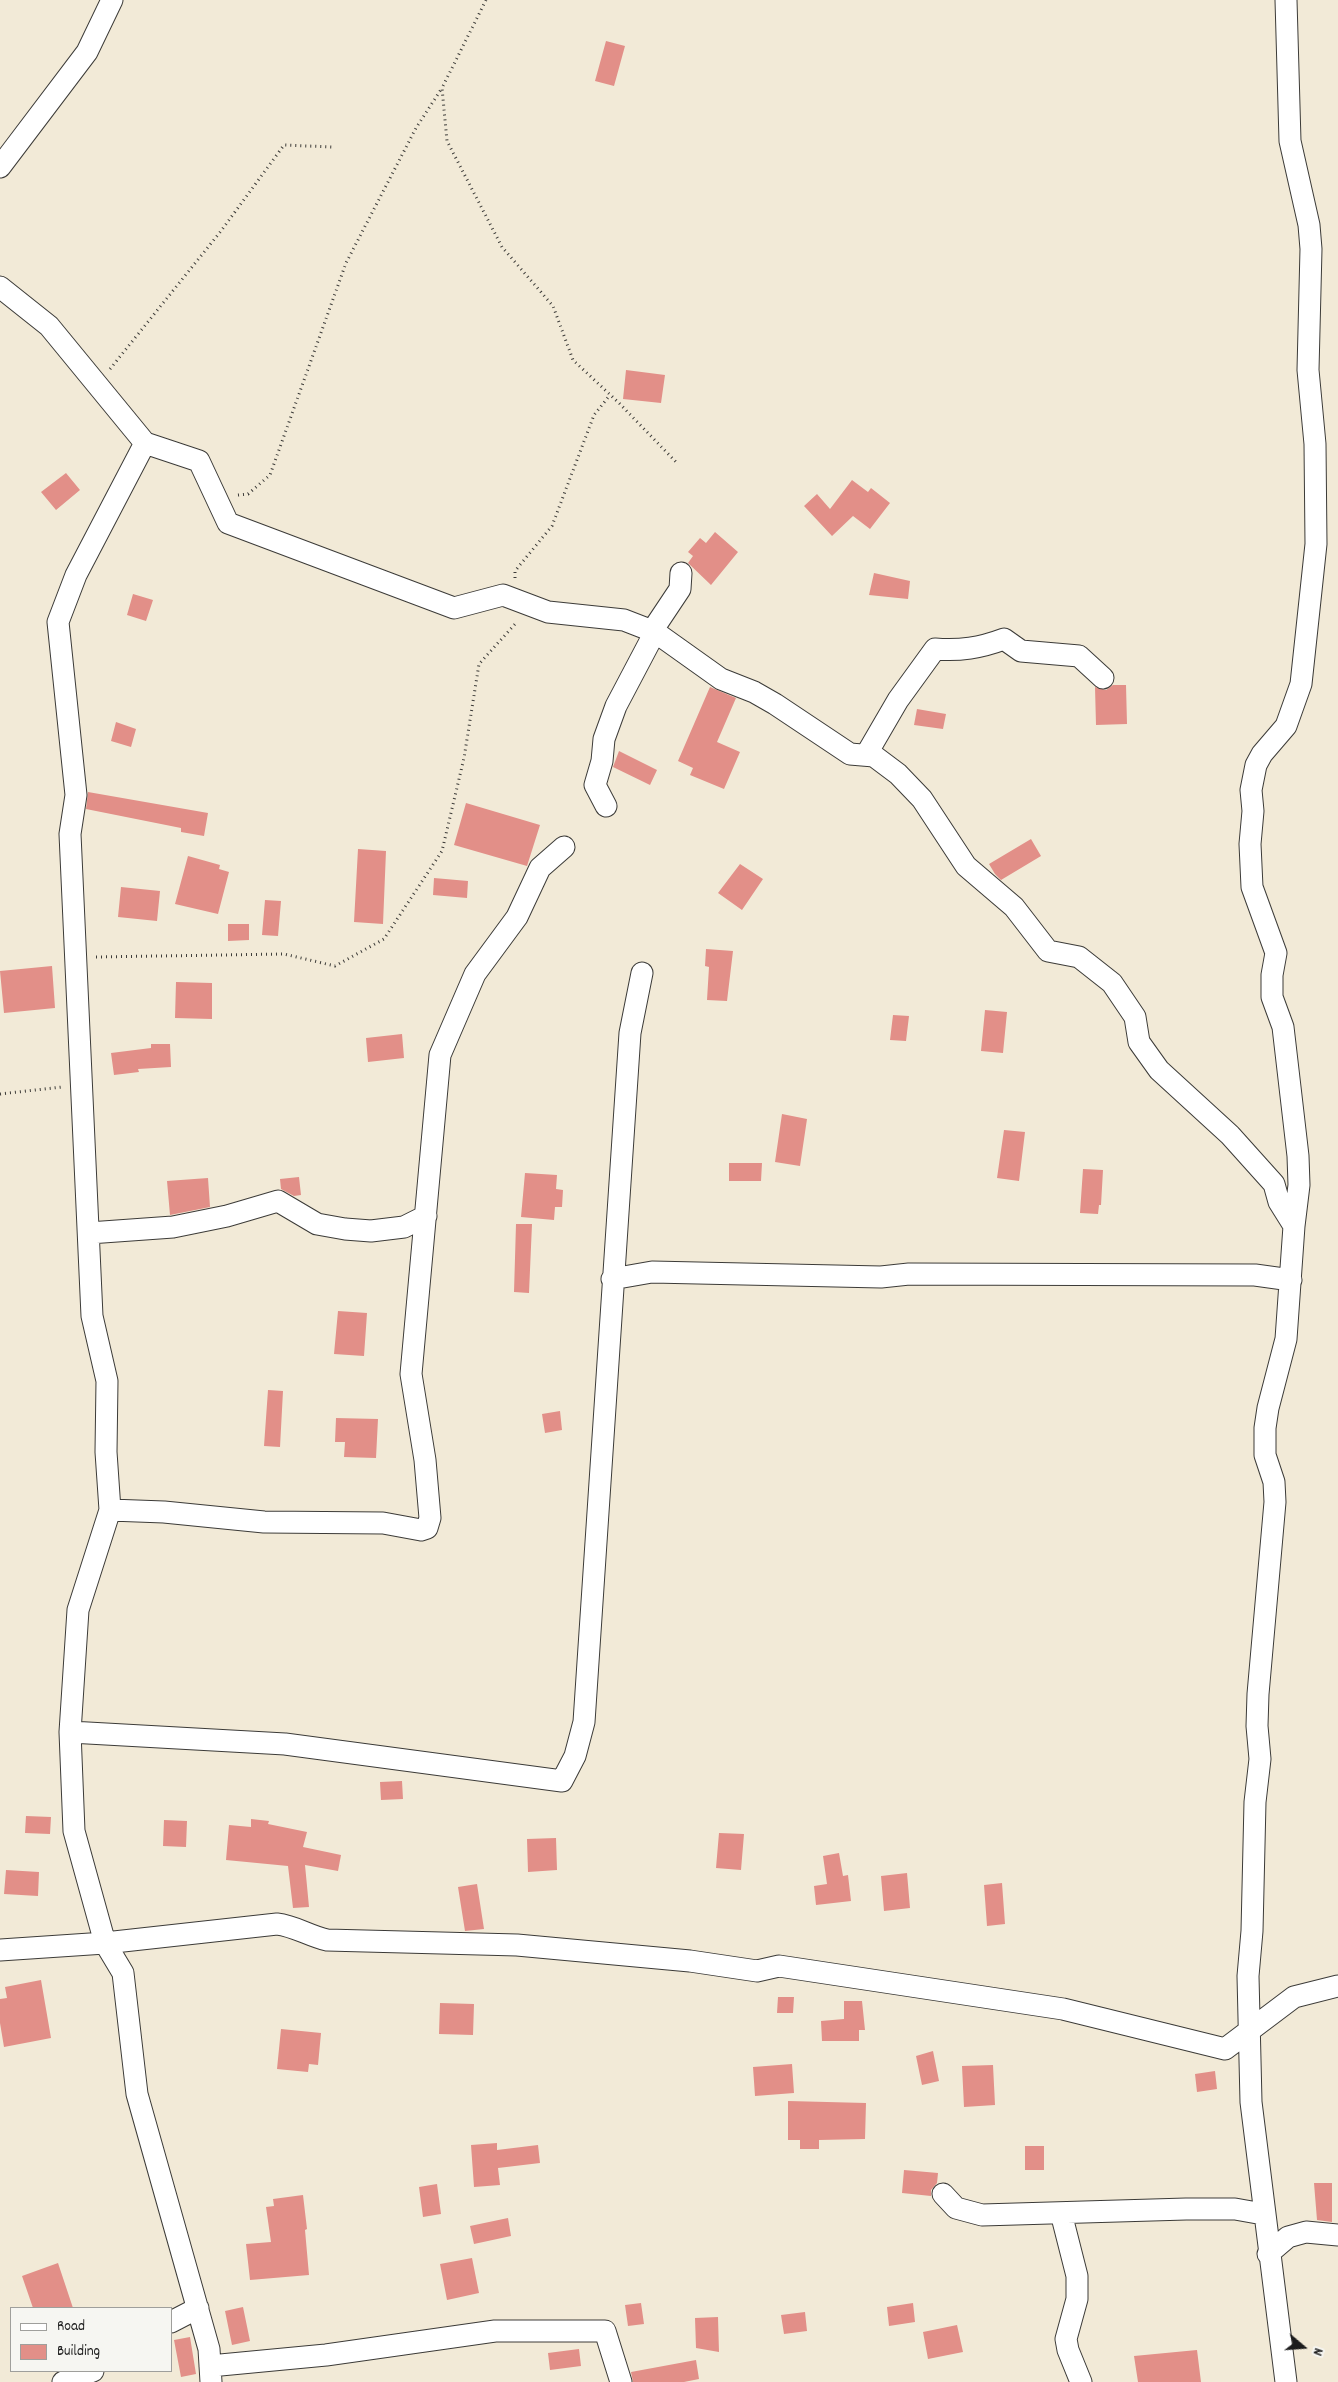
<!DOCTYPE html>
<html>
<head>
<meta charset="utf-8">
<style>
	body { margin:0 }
	#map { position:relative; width:1338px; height:2382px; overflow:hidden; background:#f2ead7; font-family:Dekko,sans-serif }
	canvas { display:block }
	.legend { position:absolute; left:10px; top:2307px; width:162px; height:65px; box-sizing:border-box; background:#f6f6f2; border:1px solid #9f9f9c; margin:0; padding:6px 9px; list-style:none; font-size:15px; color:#1c1c1c }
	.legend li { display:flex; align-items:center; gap:10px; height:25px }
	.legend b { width:25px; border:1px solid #9f9f9c }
	.north { position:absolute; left:1278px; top:2322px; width:50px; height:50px; -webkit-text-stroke:4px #f6f6f2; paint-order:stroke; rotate:108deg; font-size:14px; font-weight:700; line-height:20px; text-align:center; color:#1c1c1c }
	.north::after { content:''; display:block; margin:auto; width:18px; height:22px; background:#1c1c1c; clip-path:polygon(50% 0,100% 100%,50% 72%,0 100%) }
</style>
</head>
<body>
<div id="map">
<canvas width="1338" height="2382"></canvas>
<ul class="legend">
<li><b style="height:6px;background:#fff"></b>Road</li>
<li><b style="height:14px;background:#e28f88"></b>Building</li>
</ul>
<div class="north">N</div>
</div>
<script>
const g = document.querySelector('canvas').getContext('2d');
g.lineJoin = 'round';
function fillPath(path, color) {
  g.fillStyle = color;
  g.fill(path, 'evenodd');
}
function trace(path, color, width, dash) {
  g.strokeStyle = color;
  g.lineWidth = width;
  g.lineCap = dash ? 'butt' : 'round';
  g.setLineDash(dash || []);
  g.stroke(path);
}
fillPath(new Path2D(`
	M606,41L625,46L614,86L595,81Z
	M626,370L665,375L661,403L623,399Z
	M66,473L80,490L56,510L41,492Z
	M852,480L868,492L871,488L890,503L870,529L853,516L832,536L804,506L817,494L830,509Z
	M715,532L738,552L711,585L688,563L693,556L688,552L700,538L706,543Z
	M874,573L910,581L908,599L869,595Z
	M133,594L153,600L146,621L127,615Z
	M1113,685H1126L1127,724L1096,725L1095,687L1106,690Z
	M710,687L736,698L717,742L740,752L724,789L690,775L693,768L678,761Z
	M917,709L946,714L943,729L914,725Z
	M116,722L136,729L131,747L111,741Z
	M619,751L657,770L650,785L613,767Z
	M88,792L208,813L204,836L181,832V828L86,809Z
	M466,803L540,825L527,866L454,845Z
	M1031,839L1041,856L1001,880L995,874L989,864Z
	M358,849L386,851L383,924L354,922Z
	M188,856L220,865L219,869L229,872L218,914L175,904Z
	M740,864L763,879L742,910L718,893Z
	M434,878L468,881L467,898L433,895Z
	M121,887L160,891L157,921L118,917Z
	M265,900L281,901L278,936L262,935Z
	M228,924H249V940L228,941Z
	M706,949L733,951L727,1001L707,1000L709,967L705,966Z
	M52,966L55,1008L4,1013L0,971Z
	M176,982L212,983V1019L175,1018Z
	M985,1010L1007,1012L1003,1053L981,1051Z
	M893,1015L909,1016L906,1041L890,1040Z
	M402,1034L404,1058L368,1062L366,1038Z
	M151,1044H170L171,1067L138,1069L139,1072L114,1075L111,1053L151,1048Z
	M782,1114L807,1119L800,1166L775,1162Z
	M1004,1130L1025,1132L1019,1181L997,1178Z
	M729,1163H762L761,1181H729Z
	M1083,1169L1103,1170L1101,1205H1099L1098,1214L1080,1213Z
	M525,1173L557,1175L556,1189L563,1190L562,1207H555L554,1220L521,1217Z
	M299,1177L301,1195L294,1196L281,1189L280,1179Z
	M208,1178L210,1207L170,1215L167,1181Z
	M516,1224H532L529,1293L514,1292Z
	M338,1311L367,1313L364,1356L334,1354Z
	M268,1390L283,1391L280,1447L264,1446Z
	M560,1411L562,1430L545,1433L542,1414Z
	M336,1418L378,1419L376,1458L344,1457L345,1442H335Z
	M402,1781L403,1799L381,1800L380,1782Z
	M26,1816L51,1817L50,1834L25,1833Z
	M251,1819L269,1821L268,1824L307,1832L303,1847L341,1855L338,1871L305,1865L309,1907L293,1908L288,1866L226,1860L229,1825L251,1827Z
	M164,1820L187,1821L186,1847L163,1846Z
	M719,1833L744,1834L741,1870L716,1868Z
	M556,1838L557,1870L528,1872L527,1839Z
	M839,1853L843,1876L848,1875L851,1901L816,1905L814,1886L827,1884L823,1856Z
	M6,1870L39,1872L38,1896L4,1894Z
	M907,1873L910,1908L884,1911L881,1876Z
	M1002,1883L1005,1924L987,1926L984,1885Z
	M477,1884L484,1929L465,1931L458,1887Z
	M41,1980L51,2038L4,2047L0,2023V1999L7,1998L5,1987Z
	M778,1997H794L793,2013H777Z
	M844,2001H862L865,2030H859V2041H822L821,2021L844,2019Z
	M440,2003L474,2004L473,2035L439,2034Z
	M281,2029L321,2033L318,2065L309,2064L308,2072L277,2069Z
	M933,2051L939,2081L922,2085L916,2056Z
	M792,2064L794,2093L755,2096L753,2067Z
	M993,2065L995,2105L964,2107L962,2066Z
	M1215,2071L1217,2089L1197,2092L1195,2074Z
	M788,2101L866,2103L865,2139L819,2140V2149H800V2140H788Z
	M497,2143V2150L538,2145L540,2163L498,2168L500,2185L474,2187L471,2145Z
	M1025,2146H1044V2170H1025Z
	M904,2170L938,2173L937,2183L931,2190V2196L902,2193Z
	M1314,2183H1332V2222L1317,2220Z
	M437,2184L441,2214L423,2217L419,2187Z
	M303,2195L307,2229L305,2230L309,2275L250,2280L246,2244L271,2242L266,2207L274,2206L273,2199Z
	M508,2218L511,2236L474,2244L470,2226Z
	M472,2258L479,2293L447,2300L440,2264Z
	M58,2263L73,2308H33L22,2276Z
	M641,2303L644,2324L628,2326L625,2305Z
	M913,2303L915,2322L889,2326L887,2307Z
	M243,2307L250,2341L232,2345L225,2311Z
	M805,2312L807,2331L784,2334L781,2315Z
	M718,2317L719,2352L696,2348L695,2318Z
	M957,2325L963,2352L928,2359L923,2332Z
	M190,2337L196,2374L181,2377L174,2340Z
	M579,2349L581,2366L550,2370L548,2353Z
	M1197,2350L1201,2382H1138L1134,2356Z
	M696,2360L699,2379L684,2382H633L631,2372Z`), '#e28f88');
const street = new Path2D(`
	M0,167L87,52L112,0
	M0,287L49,326L145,443L76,575L58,622L76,795L70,834L92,1316L107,1381L106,1452L110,1510L78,1610L70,1732L74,1831L105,1943L123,1973L137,2094L209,2349L211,2382
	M145,443L199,461L228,523L454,608L503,595L548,612L624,620L655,632L721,679L754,692L775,704L850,754L874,756L898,774L922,799L966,866L1014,907L1048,951L1079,957L1112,983L1135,1017L1139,1042L1159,1070L1230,1135L1274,1184L1279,1202L1294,1226
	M866,755L898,700L935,649C960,651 980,648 1004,639L1021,651L1079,656L1103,678
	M606,806L595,785L602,761L604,739L616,706L655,632L656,625L680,589L681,573
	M89,1233L173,1227L227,1216L278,1201L317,1224L345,1229L371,1231L404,1227L426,1216
	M612,1279L652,1272L881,1277L909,1274L1255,1275L1291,1280
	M110,1510L164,1512L264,1522L383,1523L421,1530L427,1528L430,1518L425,1460L411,1374L440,1055L475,974L517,917L540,868L564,847
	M70,1732L285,1744L562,1781L575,1756L584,1722L630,1033L642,973
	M0,1950L105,1943L277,1924C295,1926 309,1936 327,1940L517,1945L690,1961L757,1971L779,1966L1063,2009L1225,2049L1294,1997L1338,1986
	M943,2194L956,2208L982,2215L1186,2209H1235L1263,2214
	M1061,2213L1077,2276V2299L1066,2339L1068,2350L1081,2382
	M1268,2254L1288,2237L1306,2232L1338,2235
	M171,2322L198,2308
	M210,2366L326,2355L495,2331H605L621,2382
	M63,2382L93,2371
	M1286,2382L1251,2102L1248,1976L1252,1931L1255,1802L1260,1759L1257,1726L1258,1694L1275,1502L1274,1482L1265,1455V1428L1268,1408L1286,1339L1294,1226L1299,1185L1298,1156L1283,1027L1272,997V975L1276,953L1252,887L1250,844L1253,811L1251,790L1256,765L1262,754L1286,726L1301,684L1316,544L1315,444L1308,370L1311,249L1309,225L1290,141L1286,0`);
trace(street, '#3c3b38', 23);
trace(new Path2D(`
	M486,0L442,88L447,141L502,247L553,306L573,360L619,403L677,463
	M110,369L221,231L284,145L332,147
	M238,495L248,494L270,475L346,263L416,128L442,88
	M515,578V571L552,526L594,415L610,395
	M96,957L284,954L335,966L384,939L442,851L464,758L479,664L516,623
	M0,1094L62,1087`), '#3c3b38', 3, [1, 4]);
trace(street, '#fff', 21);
</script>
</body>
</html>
